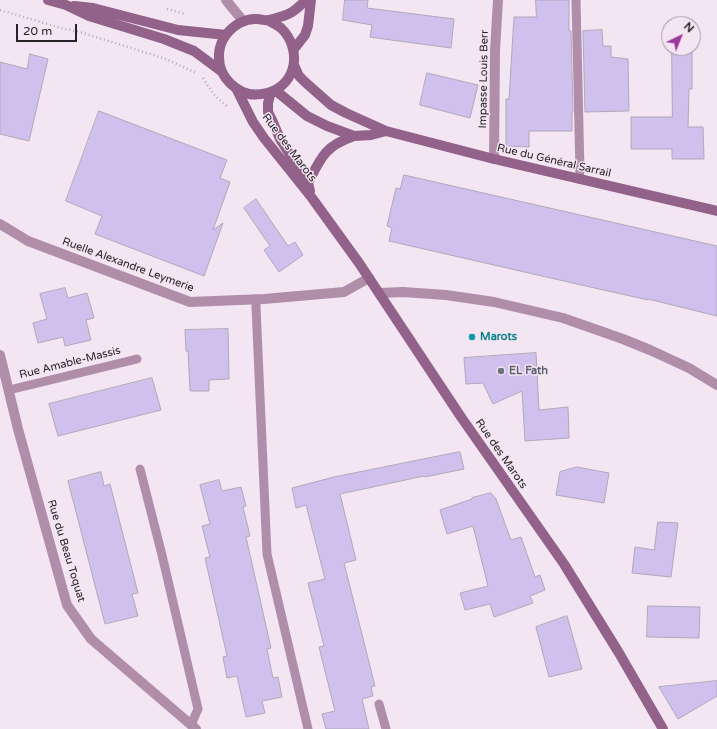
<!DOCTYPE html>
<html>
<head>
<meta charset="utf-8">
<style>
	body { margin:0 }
	#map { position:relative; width:717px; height:729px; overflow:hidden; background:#f3e5f2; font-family:"Varela Round",sans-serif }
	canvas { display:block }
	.north { position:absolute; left:661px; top:16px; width:40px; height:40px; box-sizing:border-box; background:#f3e5f2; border:1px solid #a197a0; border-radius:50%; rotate:43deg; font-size:11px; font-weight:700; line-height:16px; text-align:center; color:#272226 }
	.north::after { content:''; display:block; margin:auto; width:14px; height:18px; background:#9d379c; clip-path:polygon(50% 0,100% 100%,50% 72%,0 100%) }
	.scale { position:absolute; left:16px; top:24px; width:61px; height:18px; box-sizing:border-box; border:2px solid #272226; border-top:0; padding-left:5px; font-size:12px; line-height:14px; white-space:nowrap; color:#272226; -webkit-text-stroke:3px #f3e5f2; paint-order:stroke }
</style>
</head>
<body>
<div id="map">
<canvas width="717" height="729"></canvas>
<div class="north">N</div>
<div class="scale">20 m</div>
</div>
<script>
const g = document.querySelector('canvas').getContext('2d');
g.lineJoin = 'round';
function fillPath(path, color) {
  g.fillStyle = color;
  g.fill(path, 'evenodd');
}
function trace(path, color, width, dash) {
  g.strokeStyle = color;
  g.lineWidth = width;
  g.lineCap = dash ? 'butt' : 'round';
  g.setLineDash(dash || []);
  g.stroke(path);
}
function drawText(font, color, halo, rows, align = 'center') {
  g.font = font + ' "Varela Round",sans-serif';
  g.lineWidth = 3;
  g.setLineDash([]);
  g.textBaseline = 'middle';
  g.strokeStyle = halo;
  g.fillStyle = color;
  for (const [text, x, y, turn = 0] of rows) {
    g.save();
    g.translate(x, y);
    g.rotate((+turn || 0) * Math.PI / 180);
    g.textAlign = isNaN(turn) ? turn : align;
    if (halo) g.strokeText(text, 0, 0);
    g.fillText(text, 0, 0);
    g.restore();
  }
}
const building = new Path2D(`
	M345,0H368L367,8L454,19L451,48L384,39L370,37L372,25L343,20Z
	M536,0H569V31H571L573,112H572V131H529V147L506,146V99H509L514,17H536Z
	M602,30L603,46H611V57L628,59L629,111L585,112L583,31Z
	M672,48H692V89H689L688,127H703L704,159H672V149H631V117H672Z
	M30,54L48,59L29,141L0,134V62L27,69Z
	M427,73L478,85L470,118L420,105Z
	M99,111L227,160L220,178L230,182L213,230L223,223L204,276L95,234L102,216L66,201Z
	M404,175L717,246V316L648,299V300L577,284L389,241L392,228L387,226L396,188L400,189Z
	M256,199L288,246L295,242L303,255L279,272L264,250L270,246L244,208Z
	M65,288L68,298L87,293L94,318L86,320L91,340L65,346L63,337L38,343L33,323L47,319L40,294Z
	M228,329L229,379L209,380V391H190L188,351H186L185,330Z
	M536,353L539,410L568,407L569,438L525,441L522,391L493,404L483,383L466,384L464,358Z
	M152,378L161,410L58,436L49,404Z
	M460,452L464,469L425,477L424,476L340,494L356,560L344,563L375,686L371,687L373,696L362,699L369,729H326L322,714L335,711L319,647L324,646L308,583L325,579L306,505L296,508L292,488L334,477Z
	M577,467L609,473L604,503L556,495L560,472Z
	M101,472L104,486L110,484L138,593L132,594L138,616L105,624L68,481Z
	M219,480L222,491L241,487L246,506L243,507L250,536L246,537L271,648L267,649L273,678L278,677L282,697L262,701L265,713L246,717L237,676L227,678L223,657L227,656L205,558L210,557L202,526L210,524L200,485Z
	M491,493L496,499L511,540L521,537L535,577L540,575L545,590L530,596L533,603L494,617L490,604L465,610L460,593L488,586L473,526L447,534L440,510L472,499V498Z
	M658,522L678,523L671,577L632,573L635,547L654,550Z
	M648,606L700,607L699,638L647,637Z
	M567,616L582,669L549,677L536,627Z
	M717,681V696L678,719L659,687Z`);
fillPath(building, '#d0c0ed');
trace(building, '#aea9b8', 1);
trace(new Path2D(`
	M167,9L185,14
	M0,10L61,28L80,32L166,59L196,73
	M203,78C211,91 215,97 227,106`), '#b5aab4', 2.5, [1, 3]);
trace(new Path2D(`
	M576,0L580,171L579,179
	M256,299V307L267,554L308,729
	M9,390L137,359
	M140,469L162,555L198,709L191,725
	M379,704L386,729`), '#b08eaa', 9);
trace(new Path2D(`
	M226,0L243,21
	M494,159L495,51L498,0
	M0,224L28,241L190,302L264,299L344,292L369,278
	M379,293L403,292L446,295L494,302L563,318L623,339L650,350L689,368L717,385
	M0,355L18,429L67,605L91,639L196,729`), '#b08eaa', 10);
trace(new Path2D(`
	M48,0L66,5L89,16L164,39L194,51L221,71
	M74,6L93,8L178,30L226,35
	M268,20C272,23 277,25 281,28C302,48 298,85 267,93C259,95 251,96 243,92C234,88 227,82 222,72C217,60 218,45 226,35C233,25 246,18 257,19C261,19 265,21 269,20C276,18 286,16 292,12C297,9 302,4 306,0
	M294,49L305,35L308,26L311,0
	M294,65L299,76L305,82L331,105L346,113L386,131L494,159L717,211
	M237,90L253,122L264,138L312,198L359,263L461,417L564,564L619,653L663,729
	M275,90L307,116L327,126L354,136L371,135L386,131
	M271,92L268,103V112L272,120L280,139L308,183L310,191
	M308,183C321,157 325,146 354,136`), '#92628a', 10);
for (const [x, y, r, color] of [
	[472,337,4,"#0f9aa8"],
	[501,371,4,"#6b7280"]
]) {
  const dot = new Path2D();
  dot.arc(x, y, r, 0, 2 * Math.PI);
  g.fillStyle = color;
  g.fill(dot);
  trace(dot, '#f3e5f2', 1.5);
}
drawText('11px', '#272226', '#f3e5f2', [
	["Impasse Louis Berr",484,79,-89],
	["Rue des Marots",289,148,53],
	["Rue du Général Sarrail",554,161,13],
	["Ruelle Alexandre Leymerie",128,265,20],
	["Rue Amable-Massis",70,363,-14],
	["Rue des Marots",501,454,55],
	["Rue du Beau Toquat",66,551,73]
]);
drawText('bold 11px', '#0d838f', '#f3e5f2', [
	["Marots",480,337]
], 'left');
drawText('bold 11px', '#5b616d', '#f3e5f2', [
	["EL Fath",509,371]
], 'left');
</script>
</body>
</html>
